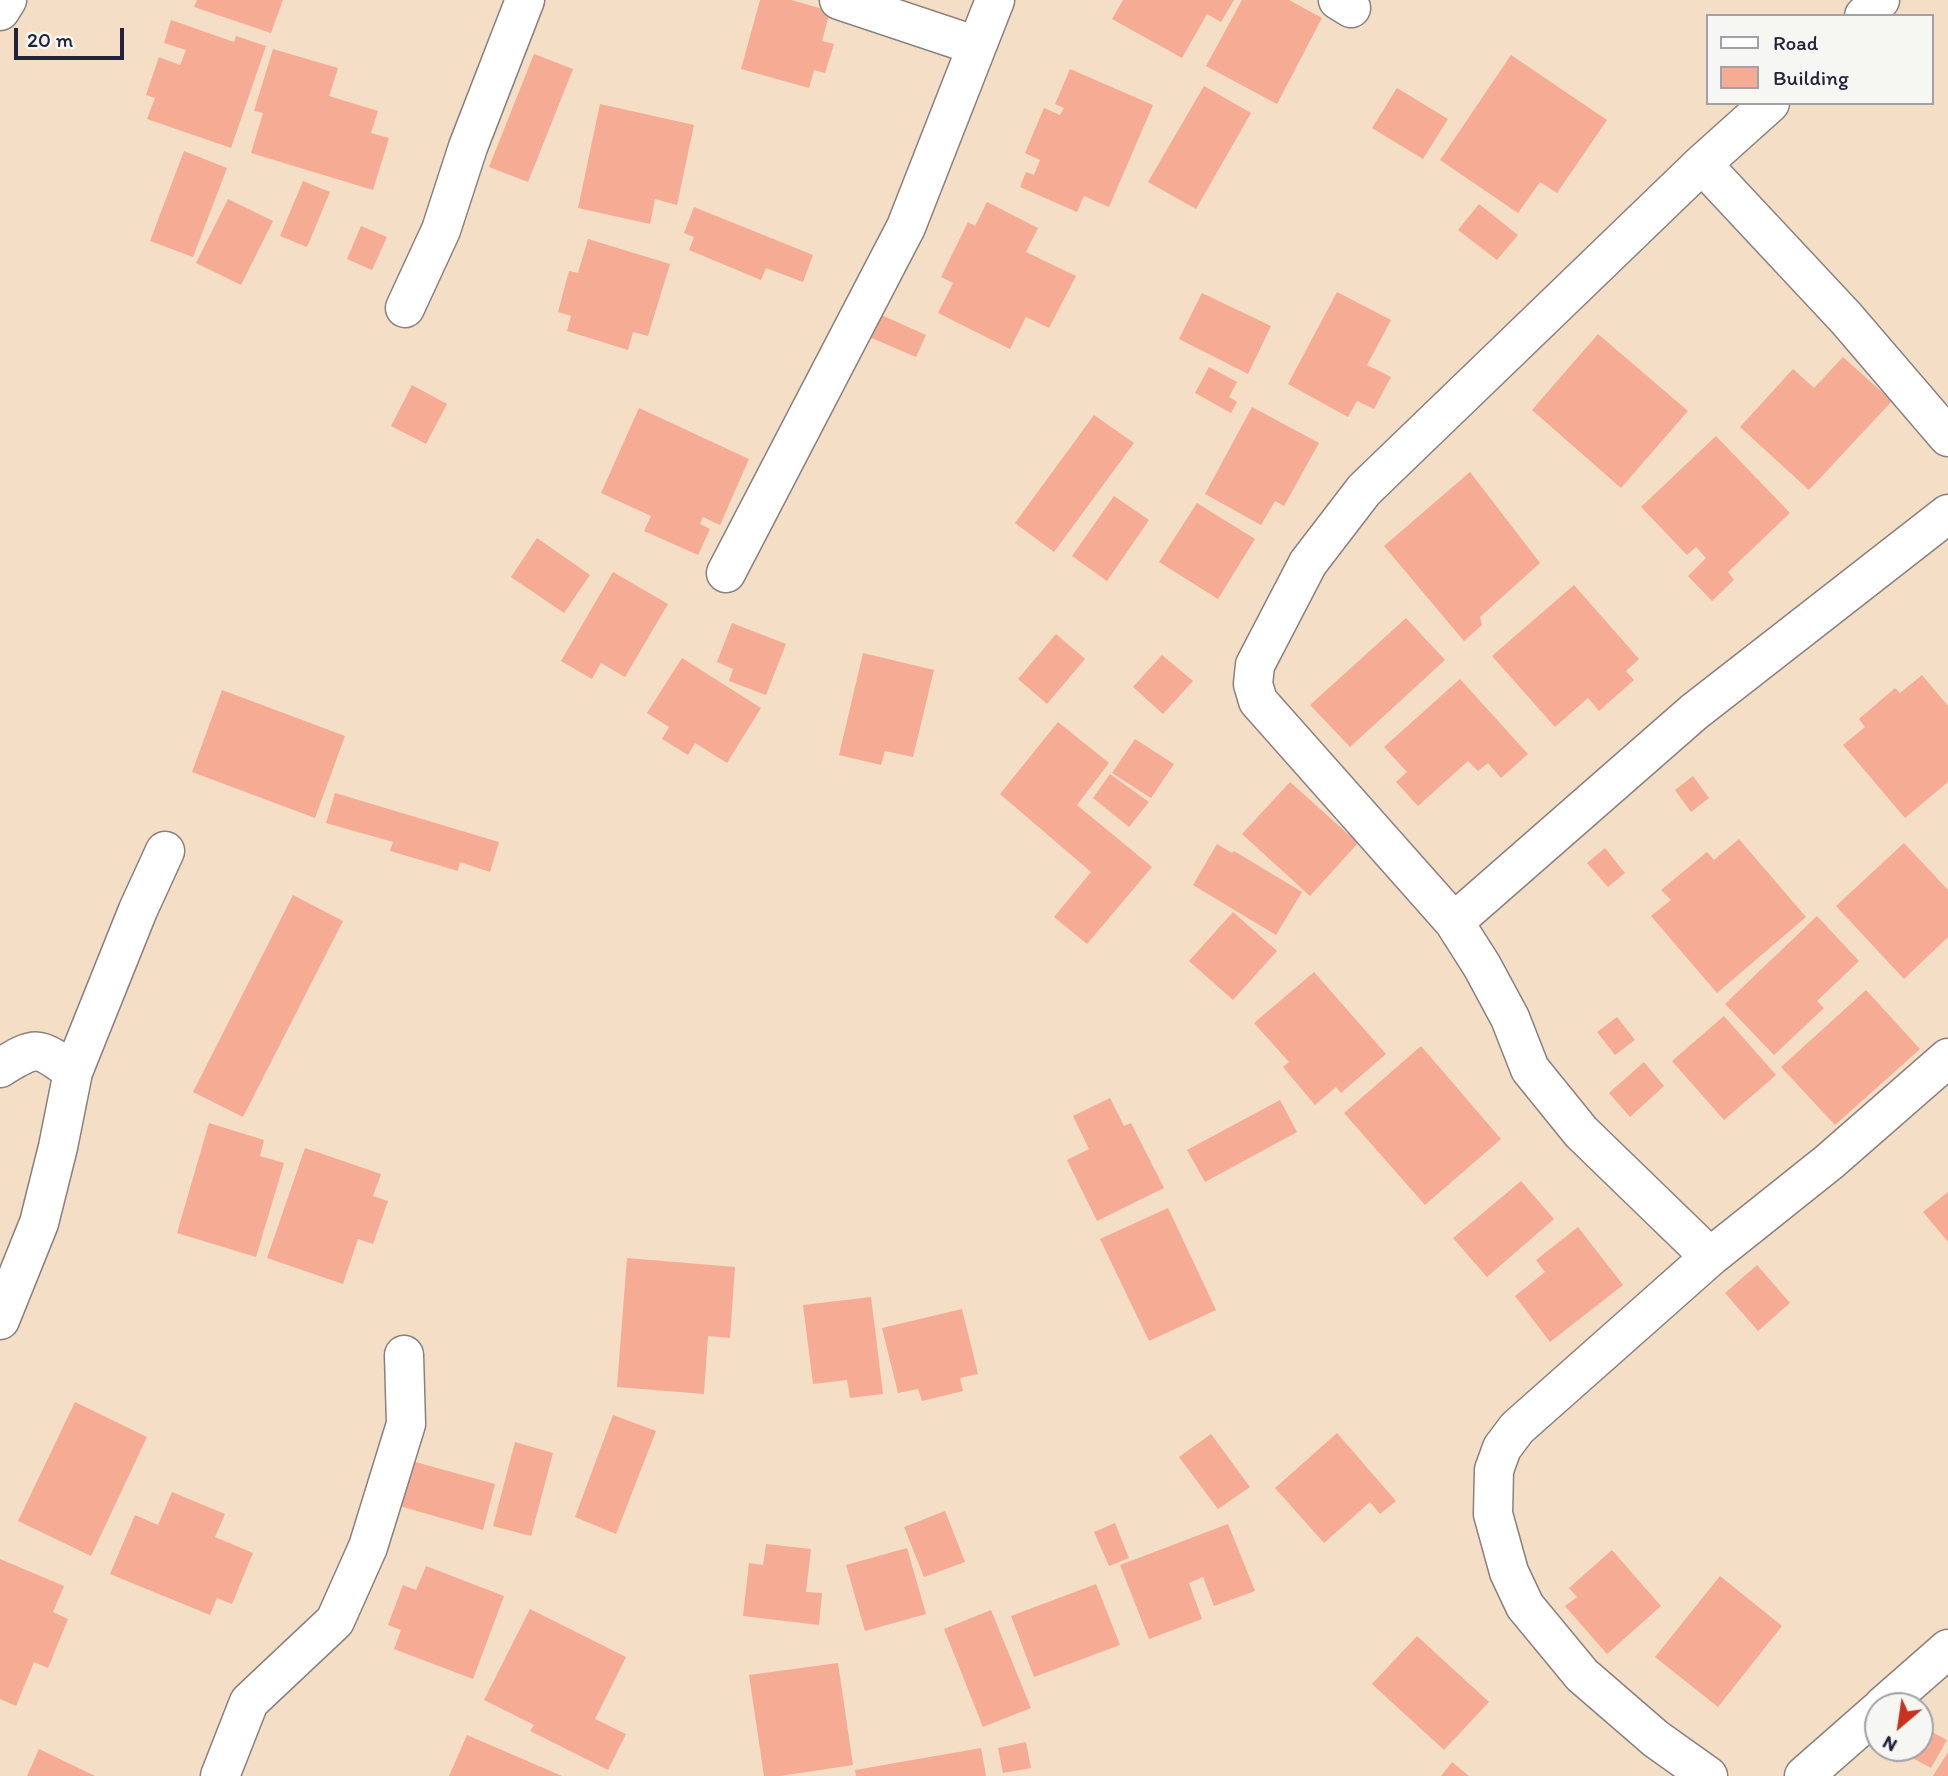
<!DOCTYPE html>
<html>
<head>
<meta charset="utf-8">
<style>
	body { margin:0 }
	#map { position:relative; width:1948px; height:1776px; overflow:hidden; background:#f4dec5; font-family:Itim,sans-serif }
	canvas { display:block }
	.legend { position:absolute; left:1706px; top:14px; width:228px; height:91px; box-sizing:border-box; background:#f6f6f2; border:2px solid #a1a1a9; margin:0; padding:9px 12px; list-style:none; font-size:21px; color:#22223b }
	.legend li { display:flex; align-items:center; gap:14px; height:35px }
	.legend b { width:35px; border:2px solid #a1a1a9 }
	.north { position:absolute; left:1864px; top:1692px; width:70px; height:70px; box-sizing:border-box; background:#f6f6f2; border:2px solid #a1a1a9; border-radius:50%; rotate:209deg; font-size:19px; font-weight:700; line-height:28px; text-align:center; color:#22223b }
	.north::after { content:''; display:block; margin:auto; width:24px; height:32px; background:#c8321e; clip-path:polygon(50% 0,100% 100%,50% 72%,0 100%) }
	.scale { position:absolute; left:14px; top:28px; width:110px; height:32px; box-sizing:border-box; border:4px solid #22223b; border-top:0; padding-left:9px; font-size:21px; line-height:24px; white-space:nowrap; color:#22223b; -webkit-text-stroke:5px #f6f6f2; paint-order:stroke }
</style>
</head>
<body>
<div id="map">
<canvas width="1948" height="1776"></canvas>
<ul class="legend">
<li><b style="height:9px;background:#fff"></b>Road</li>
<li><b style="height:19px;background:#f6ab95"></b>Building</li>
</ul>
<div class="north">N</div>
<div class="scale">20 m</div>
</div>
<script>
const g = document.querySelector('canvas').getContext('2d');
g.lineJoin = 'round';
function fillPath(path, color) {
  g.fillStyle = color;
  g.fill(path, 'evenodd');
}
function trace(path, color, width, dash) {
  g.strokeStyle = color;
  g.lineWidth = width;
  g.lineCap = dash ? 'butt' : 'round';
  g.setLineDash(dash || []);
  g.stroke(path);
}
fillPath(new Path2D(`
	M197,0H283L271,33L194,7Z
	M760,0H791L830,11L822,41L834,44L825,73L814,70L809,88L741,69Z
	M1123,0H1234L1221,22L1207,14L1182,58L1112,19Z
	M1242,0H1289L1322,18L1277,104L1206,66Z
	M171,20L234,42L236,36L266,46L231,148L147,119L155,98L146,95L159,57L180,65L186,50L164,43Z
	M273,49L338,68L329,96L378,111L371,133L389,138L373,190L251,153L263,113L254,111Z
	M534,54L573,69L528,182L489,167Z
	M1511,55L1607,120L1557,193L1540,182L1518,213L1440,160Z
	M1070,69L1153,105L1109,207L1084,196L1077,212L1020,187L1026,172L1034,175L1040,160L1025,153L1044,108L1060,115L1064,108L1055,104Z
	M1204,86L1251,113L1196,209L1148,182Z
	M1397,88L1448,119L1423,159L1372,128Z
	M600,104L694,125L677,205L655,199L650,224L578,208Z
	M184,151L227,168L193,257L150,241Z
	M303,181L330,192L307,247L280,236Z
	M228,199L273,221L241,285L196,263Z
	M987,202L1038,228L1026,252L1076,276L1049,328L1026,317L1010,349L938,313L953,283L941,277L968,222L975,226Z
	M1479,204L1518,235L1497,260L1458,230Z
	M694,207L813,255L803,282L766,268L761,280L689,250L694,237L684,233Z
	M361,226L387,237L372,270L347,259Z
	M588,239L670,264L648,336L633,332L628,350L567,331L571,316L558,312L569,271L578,273Z
	M1337,292L1391,320L1367,365L1391,377L1374,409L1357,401L1348,417L1288,384Z
	M1202,293L1271,326L1248,374L1179,339Z
	M877,313L926,335L916,357L867,336Z
	M1598,334L1688,411L1621,488L1532,410Z
	M1843,357L1892,401L1809,490L1740,427L1793,369L1814,388Z
	M1209,367L1237,382L1229,397L1237,402L1231,413L1195,393Z
	M412,385L447,404L426,444L391,426Z
	M1252,407L1319,443L1284,506L1275,501L1261,525L1205,494Z
	M639,408L749,459L720,525L703,517L700,524L710,529L698,555L644,531L651,516L601,493Z
	M1094,415L1134,443L1054,552L1015,523Z
	M1716,436L1790,513L1728,572L1734,580L1712,601L1688,576L1706,558L1696,547L1687,555L1641,507Z
	M1470,472L1540,563L1480,617L1482,625L1464,641L1384,546Z
	M1114,496L1149,520L1107,581L1072,556Z
	M1197,503L1255,539L1218,599L1159,562Z
	M537,538L590,575L564,613L511,577Z
	M613,572L668,604L625,677L601,663L592,679L561,661Z
	M1574,585L1639,659L1626,671L1634,680L1599,711L1588,698L1555,727L1492,656Z
	M1406,618L1445,660L1350,747L1310,705Z
	M732,623L786,644L766,695L729,681L733,669L717,662Z
	M1056,634L1085,659L1047,704L1018,679Z
	M863,653L934,670L913,757L885,751L881,765L839,755Z
	M1162,655L1193,681L1163,714L1133,687Z
	M682,658L761,708L727,763L695,743L688,755L662,739L669,727L647,713Z
	M1922,675L1948,706V782L1905,818L1843,745L1865,727L1859,719L1895,688L1900,693Z
	M1460,679L1528,754L1501,778L1488,763L1478,771L1468,761L1418,806L1396,782L1407,772L1384,747Z
	M222,690L345,736L315,818L192,772Z
	M1058,722L1109,763L1077,805L1152,867L1087,944L1054,917L1091,872L1000,794Z
	M1135,739L1174,764L1151,798L1112,773Z
	M1110,774L1149,802L1129,827L1093,798Z
	M1693,776L1709,798L1691,812L1675,790Z
	M1290,782L1358,843L1310,896L1242,834Z
	M335,793L499,842L490,872L460,862L458,871L390,851L393,842L326,823Z
	M1739,839L1806,917L1717,993L1651,916L1671,900L1661,890L1707,852L1714,860Z
	M1904,843L1948,890V937L1904,979L1836,906Z
	M1217,844L1232,853L1234,851L1302,892L1276,935L1193,885Z
	M1605,848L1625,873L1608,887L1587,863Z
	M293,895L343,921L243,1117L193,1092Z
	M1233,912L1277,951L1233,1000L1189,961Z
	M1817,916L1859,961L1817,1001L1824,1008L1774,1055L1725,1004Z
	M1314,972L1386,1054L1341,1093L1336,1087L1315,1105L1283,1067L1289,1062L1254,1023Z
	M1866,990L1920,1049L1835,1125L1781,1067Z
	M1724,1016L1776,1075L1724,1120L1672,1061Z
	M1617,1017L1635,1040L1615,1055L1597,1032Z
	M1421,1046L1501,1139L1425,1205L1344,1113Z
	M1644,1062L1664,1086L1630,1117L1609,1093Z
	M1110,1098L1124,1126L1131,1123L1164,1188L1097,1221L1067,1160L1089,1149L1073,1116Z
	M1280,1100L1297,1132L1205,1182L1187,1150Z
	M209,1123L264,1140L260,1156L284,1163L256,1257L177,1233Z
	M305,1148L381,1174L373,1196L388,1201L373,1244L358,1239L343,1284L267,1258Z
	M1521,1181L1554,1219L1487,1277L1453,1238Z
	M1948,1192V1242L1923,1212Z
	M1168,1208L1216,1310L1149,1341L1100,1239Z
	M1578,1227L1623,1285L1550,1342L1515,1296L1545,1272L1536,1260Z
	M627,1258L735,1267L730,1338L708,1336L704,1394L617,1387Z
	M1757,1265L1790,1303L1758,1331L1725,1293Z
	M871,1297L883,1394L850,1398L847,1380L813,1384L803,1305Z
	M962,1309L978,1374L960,1378L963,1391L922,1401L918,1389L898,1393L882,1328Z
	M75,1402L147,1437L91,1556L18,1521Z
	M613,1415L656,1431L616,1534L575,1517Z
	M1337,1433L1396,1501L1380,1514L1370,1502L1324,1543L1275,1488Z
	M1211,1434L1250,1487L1218,1509L1179,1457Z
	M515,1442L553,1453L531,1536L493,1526Z
	M408,1460L495,1484L483,1530L396,1505Z
	M172,1492L225,1514L215,1537L253,1553L232,1604L217,1598L210,1615L110,1574L135,1515L158,1525Z
	M945,1511L965,1562L924,1577L904,1527Z
	M1115,1523L1129,1558L1109,1566L1094,1532Z
	M1228,1524L1255,1591L1214,1606L1203,1577L1189,1583L1202,1619L1149,1639L1120,1565Z
	M766,1544L811,1549L806,1592L822,1593L819,1625L743,1616L749,1563L763,1565Z
	M907,1548L926,1614L865,1631L846,1565Z
	M1612,1550L1661,1606L1607,1654L1565,1606L1577,1597L1569,1588Z
	M0,1559L64,1586L53,1612L68,1619L48,1668L34,1662L16,1706L0,1699Z
	M426,1566L504,1596L473,1679L394,1649L401,1630L388,1625L403,1585L416,1590Z
	M1720,1576L1782,1626L1718,1707L1655,1657Z
	M1096,1584L1120,1645L1034,1677L1011,1616Z
	M530,1609L626,1657L595,1719L626,1734L608,1770L530,1731L534,1725L484,1700Z
	M991,1610L1031,1708L983,1727L944,1629Z
	M1417,1636L1489,1702L1444,1750L1372,1684Z
	M838,1663L853,1765L780,1776H764L749,1675Z
	M1923,1727L1947,1740L1931,1768L1907,1755L1911,1748H1920V1732Z
	M467,1735L562,1776H449Z
	M1026,1742L1031,1768L1003,1773L998,1748Z
	M981,1748L986,1776H856L855,1770Z
	M39,1749L95,1776H27Z
	M1948,1752V1776H1933Z
	M1452,1762L1469,1776H1441Z`), '#f6ab95');
const minor = new Path2D(`
	M839,0L977,46
	M1338,0L1351,8
	M0,11L7,0
	M1864,16L1880,0
	M1702,164L1846,318L1948,437
	M405,308L441,230L468,147L525,0
	M726,573L906,227L995,0
	M1454,922L1694,712L1948,514
	M0,1068C37,1045 38,1046 73,1072L58,1147L39,1223L0,1320
	M73,1072L138,910L165,851
	M1710,1257L1581,1132L1530,1069L1510,1018L1482,966L1454,922L1258,701L1253,684L1255,665L1308,563L1364,490L1702,164L1770,103
	M1883,1706L1948,1649
	M220,1776L249,1702L335,1621L368,1547L406,1424L404,1355
	M1708,1776L1656,1739L1582,1675L1525,1606L1509,1572L1493,1514L1494,1470L1502,1448L1517,1428L1710,1257L1829,1162L1948,1058
	M1804,1776L1878,1711`);
trace(minor, '#8b8080', 41);
trace(minor, '#fff', 38);
</script>
</body>
</html>
